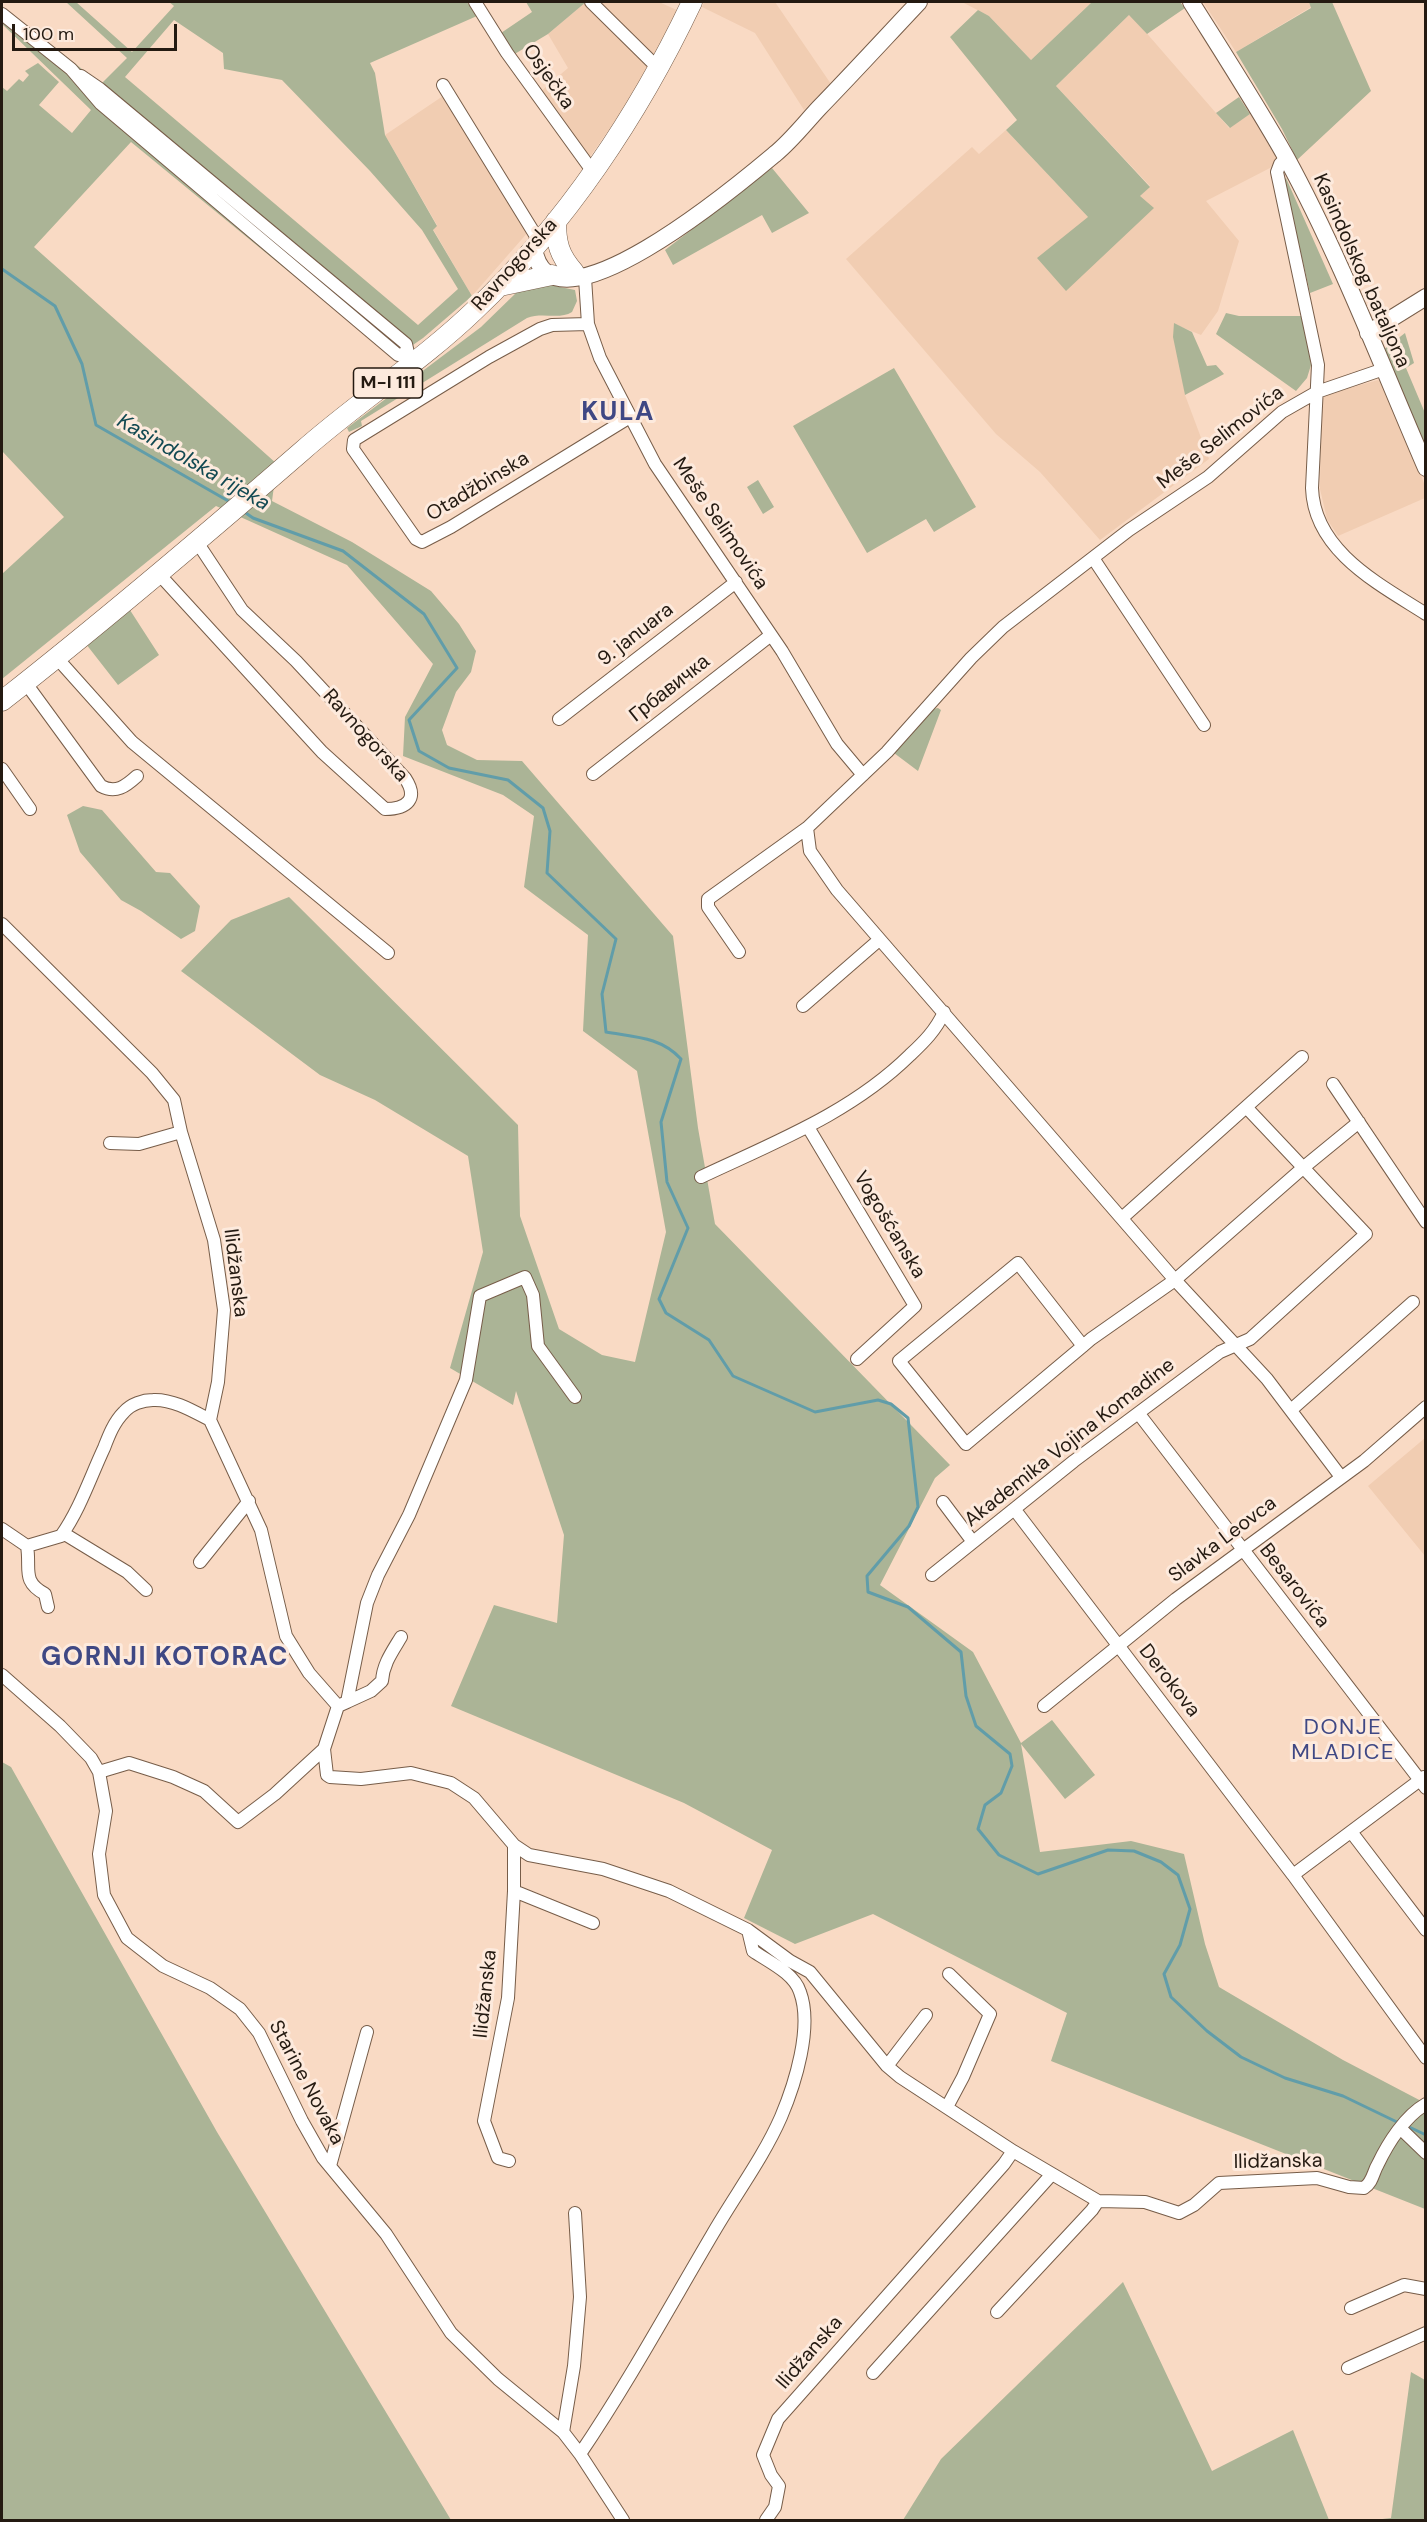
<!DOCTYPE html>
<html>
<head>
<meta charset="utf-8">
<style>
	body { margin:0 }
	#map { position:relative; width:1427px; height:2522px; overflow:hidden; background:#f9dac4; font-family:"DM Sans",sans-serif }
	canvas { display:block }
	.frame { position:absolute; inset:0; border:3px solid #241a11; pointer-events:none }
	.scale { position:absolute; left:12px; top:24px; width:165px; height:27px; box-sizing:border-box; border:3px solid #241a11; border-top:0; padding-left:8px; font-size:18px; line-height:21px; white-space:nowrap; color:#241a11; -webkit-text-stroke:4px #fdeadd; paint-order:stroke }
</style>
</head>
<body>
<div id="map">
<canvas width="1427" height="2522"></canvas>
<div class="frame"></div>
<div class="scale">100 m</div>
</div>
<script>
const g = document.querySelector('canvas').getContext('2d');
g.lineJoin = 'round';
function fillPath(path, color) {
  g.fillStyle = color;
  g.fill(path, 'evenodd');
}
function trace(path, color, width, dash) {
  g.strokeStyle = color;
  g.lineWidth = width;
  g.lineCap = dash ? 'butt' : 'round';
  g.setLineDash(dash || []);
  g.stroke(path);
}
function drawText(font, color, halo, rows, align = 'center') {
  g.font = font + ' "DM Sans",sans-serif';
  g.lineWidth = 6;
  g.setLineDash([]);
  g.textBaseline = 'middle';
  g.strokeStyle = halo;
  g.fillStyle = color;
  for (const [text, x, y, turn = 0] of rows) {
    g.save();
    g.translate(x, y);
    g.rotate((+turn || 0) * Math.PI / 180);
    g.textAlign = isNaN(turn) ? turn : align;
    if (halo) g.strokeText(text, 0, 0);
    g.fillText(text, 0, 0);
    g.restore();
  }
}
fillPath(new Path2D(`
	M586,2L652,68L589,158L540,92L568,68L548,34Z
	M597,2H659L679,11L657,57Z
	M704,2H775L831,84L804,110L755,33L702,7Z
	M962,2H1092L1031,60L989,16Z
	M1203,2H1309L1311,7L1236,52Z
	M1130,14L1229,128L1250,114L1277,159L1270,168L1206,201L1239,241L1218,311L1201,335L1174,324L1185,395L1209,459L1100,540L1040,472L996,434L846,259L972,147L979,154L1006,130L1088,217L1140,196L1150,186L1056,86Z
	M443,96L529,231L472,296L433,229L437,225L385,135Z
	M1378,380L1382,383L1411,448L1425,486V498L1338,536L1327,519L1320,489L1321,396Z
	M1425,1438V1556L1368,1486Z`), '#f1cdb2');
fillPath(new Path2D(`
	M66,2H76L132,52L174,6L169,2H467L477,16L370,63L375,73L385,135L437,226L433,230L472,296L423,338L394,358L131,142L34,247L277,464L272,501L352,542L431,591L459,624L476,651L471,672L456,692L442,730L447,745L477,760L522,761L673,936L698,1128L715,1224L950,1465L935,1478L880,1585L973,1652L1021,1743L1052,1720L1095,1775L1065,1799L1021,1744L1040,1852L1131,1841L1184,1854L1205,1944L1219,1987L1343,2060L1425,2103V2209L1051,2061L1067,2013L873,1914L795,1944L744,1918L772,1850L684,1803L451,1706L494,1605L557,1623L564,1535L516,1391L513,1405L450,1368L483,1252L468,1156L375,1100L320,1075L181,971L231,920L289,897L518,1125L520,1216L559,1329L602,1355L635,1362L666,1232L637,1071L583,1031L588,935L524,887L534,816L503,795L403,756L405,717L433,664L347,565L216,506L2,679V574L64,517L2,451V87L7,91L19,79L23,82L29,75L25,71L38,63L59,82L39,105L72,133L91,110L2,24V6L101,84L127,58ZM174,20L223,53L224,69L282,80L370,171L422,230L458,289L418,325L125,77Z
	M526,2H586L548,34L513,55L501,33L532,12Z
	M1092,2H1180L1185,8L1147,34L1129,15L1056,86L1150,187L1140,196L1154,208L1066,291L1037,258L1088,217L1006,130L1017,120L950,37L978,10L989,16L1031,60Z
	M1309,2H1332L1371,91L1297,160L1282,129L1236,52L1311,8Z
	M1239,97L1250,114L1230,128L1216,113Z
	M772,168L809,213L772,233L762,215L673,265L665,250Z
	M1286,178L1333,284L1310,293L1284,179Z
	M545,284L575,290L577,301L572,312C560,320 542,312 527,318L361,421L362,426L349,432L347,428L481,327L517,292Z
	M1226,313L1239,316H1303L1311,365L1307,378L1296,391L1216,334Z
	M1174,323L1192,332L1207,366L1216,365L1224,374L1185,395L1173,337Z
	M1405,333L1414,363L1406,368L1425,413V455L1383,350Z
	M894,368L976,507L934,532L926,519L867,553L793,426Z
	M758,480L774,507L763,514L747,487Z
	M128,607L159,655L118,685L86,644Z
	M938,708L941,710L918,771L894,753L933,709Z
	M83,806L102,810L156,872L170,873L200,906L195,931L181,939L141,911L121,900L80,852L67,815Z
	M2,1762L11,1767L217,2132L451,2520H2Z
	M1123,2282L1212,2471L1293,2430L1329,2520H903L941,2459Z
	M1411,2372L1425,2380V2520H1374L1391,2518Z`), '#abb496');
trace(new Path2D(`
	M2,269L55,306L82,364L96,425L230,502
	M243,511L253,518L343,551L424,614L457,668L409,720L419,751L449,768L508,780L543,808L550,831L547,873L616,939L602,994L606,1032C635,1037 661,1037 681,1059L661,1122L667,1182L688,1228L659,1299L666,1313L709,1340L733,1376L815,1412L878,1400L891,1404L908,1418L918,1507L909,1526L867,1576L868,1592L908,1607L961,1652L966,1696L976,1726L1010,1754L1012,1766L1001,1793L985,1805L978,1829L999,1855L1038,1874L1108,1850L1134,1851L1161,1862L1178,1875L1190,1909L1180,1945L1164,1974L1171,1997L1207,2031L1241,2057L1285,2078L1343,2096L1399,2123
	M1405,2125L1426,2135`), '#619da9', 3);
const street = new Path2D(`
	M475,2L507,53L593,172
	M591,2L659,69
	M2,14L71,69L101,104L398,355L408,353L416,361
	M81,76L100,89L406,344L408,353
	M443,85L539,241
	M1286,158L1280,164L1277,172L1318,365L1312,488C1314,551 1379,584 1426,614
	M585,278L588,324L600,358L655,464L782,651L837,744L863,775
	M588,324L552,325L540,329L489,357L354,440L353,449L416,539L422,542L451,527L630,417
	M1093,558L1204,725
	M158,573L322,752L385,809C407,809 419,799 405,778L296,661L242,610L197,542
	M56,657L132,742L388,953
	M25,682L101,786C116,794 126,786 137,776
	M559,719L736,582
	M2,769L30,809
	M593,774L771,635
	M2,924L152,1073L174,1100L181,1132L214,1240L224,1310L218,1382L210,1420L261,1530L286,1636L309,1673L338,1706L324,1749L327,1775L330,1777L361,1779L411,1773L451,1783L474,1798L514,1845L529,1855L603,1869L669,1891L748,1930L790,1961L810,1972L887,2066L900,2077L1013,2151L1098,2201L1145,2202L1179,2213L1194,2205L1219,2183L1317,2178L1349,2187L1364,2188C1373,2182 1373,2172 1378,2164C1388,2143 1405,2116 1426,2104
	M739,952L708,907V899L807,828
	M803,1006L879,940
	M1333,1084L1426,1222
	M808,1127L915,1306L857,1359
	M110,1143L139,1144L181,1132
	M701,1177C775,1142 851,1113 910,1055C924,1042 936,1030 944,1012
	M1122,1218L1302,1057
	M1083,1346L1018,1263L899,1361L966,1444L1083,1346L1091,1339L1175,1280L1304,1167L1359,1122
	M1291,1410L1413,1302
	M1139,1414L1426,1788
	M1341,1477L1267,1379L1175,1280L837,890L810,851L807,828L887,752L971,658L1003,627L1129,530L1208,477L1282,412L1317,392L1384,369
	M943,1502L973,1542
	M1015,1510L1293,1875L1426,2058
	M2,1529L27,1546L61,1536C80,1509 90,1478 104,1448C109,1435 114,1422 124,1412C131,1404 143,1400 153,1400C173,1399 193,1411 210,1420
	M63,1533L127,1572L146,1590
	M27,1546C31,1569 21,1581 45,1594L48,1607
	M200,1562L249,1501
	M932,1575L1074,1461L1220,1352L1250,1339L1366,1234L1246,1107
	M2,1675L60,1726L91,1758L99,1772L106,1811L99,1854L104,1895L127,1938L163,1966L210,1988L240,2009L259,2033L302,2121L323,2158L386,2234L451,2333L498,2379L563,2432L580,2454L623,2520
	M347,1702L371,1691L382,1681C383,1664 392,1652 401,1637
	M338,1706L347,1702L367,1603L378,1575L409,1515L466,1380L480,1296L525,1277L533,1295L538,1346L575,1397
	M1044,1706L1176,1599L1364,1461L1426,1407
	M99,1772L129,1763L173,1777L204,1791L238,1822L275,1794L324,1749
	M1352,1833L1426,1930
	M1293,1875L1424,1777
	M514,1891L593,1923
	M887,2066L926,2015
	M947,2107L963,2077L990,2014L949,1974
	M1400,2128L1426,2153
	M509,2161L498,2158L484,2121L508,1998L514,1891V1845
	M330,2166L367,2032
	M1351,2308L1404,2285L1426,2289
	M997,2312L1092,2210L1098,2201
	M1348,2368L1426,2333
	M873,2373L1052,2174
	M563,2432L574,2366L580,2297L575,2213
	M580,2454C628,2383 669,2308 712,2235C735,2195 763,2158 781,2117C795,2084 813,2027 800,1992C794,1973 769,1962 753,1951L748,1930
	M766,2520L775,2507L779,2486L771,2475L763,2455L778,2419L1004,2164L1013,2151`);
const secondary = new Path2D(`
	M1191,2C1223,53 1256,104 1286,157C1340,256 1381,364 1426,468
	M534,248C548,346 744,180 775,154C791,141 805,123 819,108C853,73 886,37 919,2
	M1368,333L1426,297`);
const primary = new Path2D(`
	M556,221C556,243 559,255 574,272
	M500,286L552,275
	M2,701C104,621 203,537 301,452C357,402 421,362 475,310C566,224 639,114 692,2`);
trace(street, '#775d49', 14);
trace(secondary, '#775d49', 18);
trace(primary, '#775d49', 21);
trace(street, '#fff', 12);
trace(secondary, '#fff', 16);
trace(primary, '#fff', 20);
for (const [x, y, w] of [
	[388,383,69]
]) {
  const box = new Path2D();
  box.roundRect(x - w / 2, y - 15, w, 30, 4.5);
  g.fillStyle = '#fdeadd';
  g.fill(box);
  trace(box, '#241a11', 1.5);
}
drawText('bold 18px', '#241a11', null, [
	["M-I 111",388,383]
]);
drawText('20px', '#241a11', '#fdeadd', [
	["Osječka",548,77,55],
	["Ravnogorska",515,265,-48],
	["Kasindolskog bataljona",1361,271,66],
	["Meše Selimovića",1221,438,-38],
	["Otadžbinska",478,487,-31],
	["Meše Selimovića",720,524,56],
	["9. januara",636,635,-38],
	["Грбавичка",670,689,-38],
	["Ravnogorska",365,736,48],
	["Vogošćanska",889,1225,59],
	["Ilidžanska",235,1273,83],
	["Akademika Vojina Komadine",1070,1443,-38],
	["Slavka Leovca",1223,1540,-37],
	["Besarovića",1294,1586,52],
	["Derokova",1169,1681,52],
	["Ilidžanska",486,1994,-84],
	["Starine Novaka",306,2083,62],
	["Ilidžanska",1278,2162,-1],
	["Ilidžanska",810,2353,-49]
]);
drawText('italic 21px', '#124952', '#fdeadd', [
	["Kasindolska rijeka",193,463,30]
]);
g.letterSpacing = '1.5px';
drawText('22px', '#3f4884', '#fdeadd', [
	["DONJE",1343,1728],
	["MLADICE",1343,1753]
]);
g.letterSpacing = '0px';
g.letterSpacing = '1.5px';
drawText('bold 26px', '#3f4884', '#fdeadd', [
	["KULA",618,413],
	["GORNJI KOTORAC",165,1658]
]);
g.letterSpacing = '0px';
</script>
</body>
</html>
